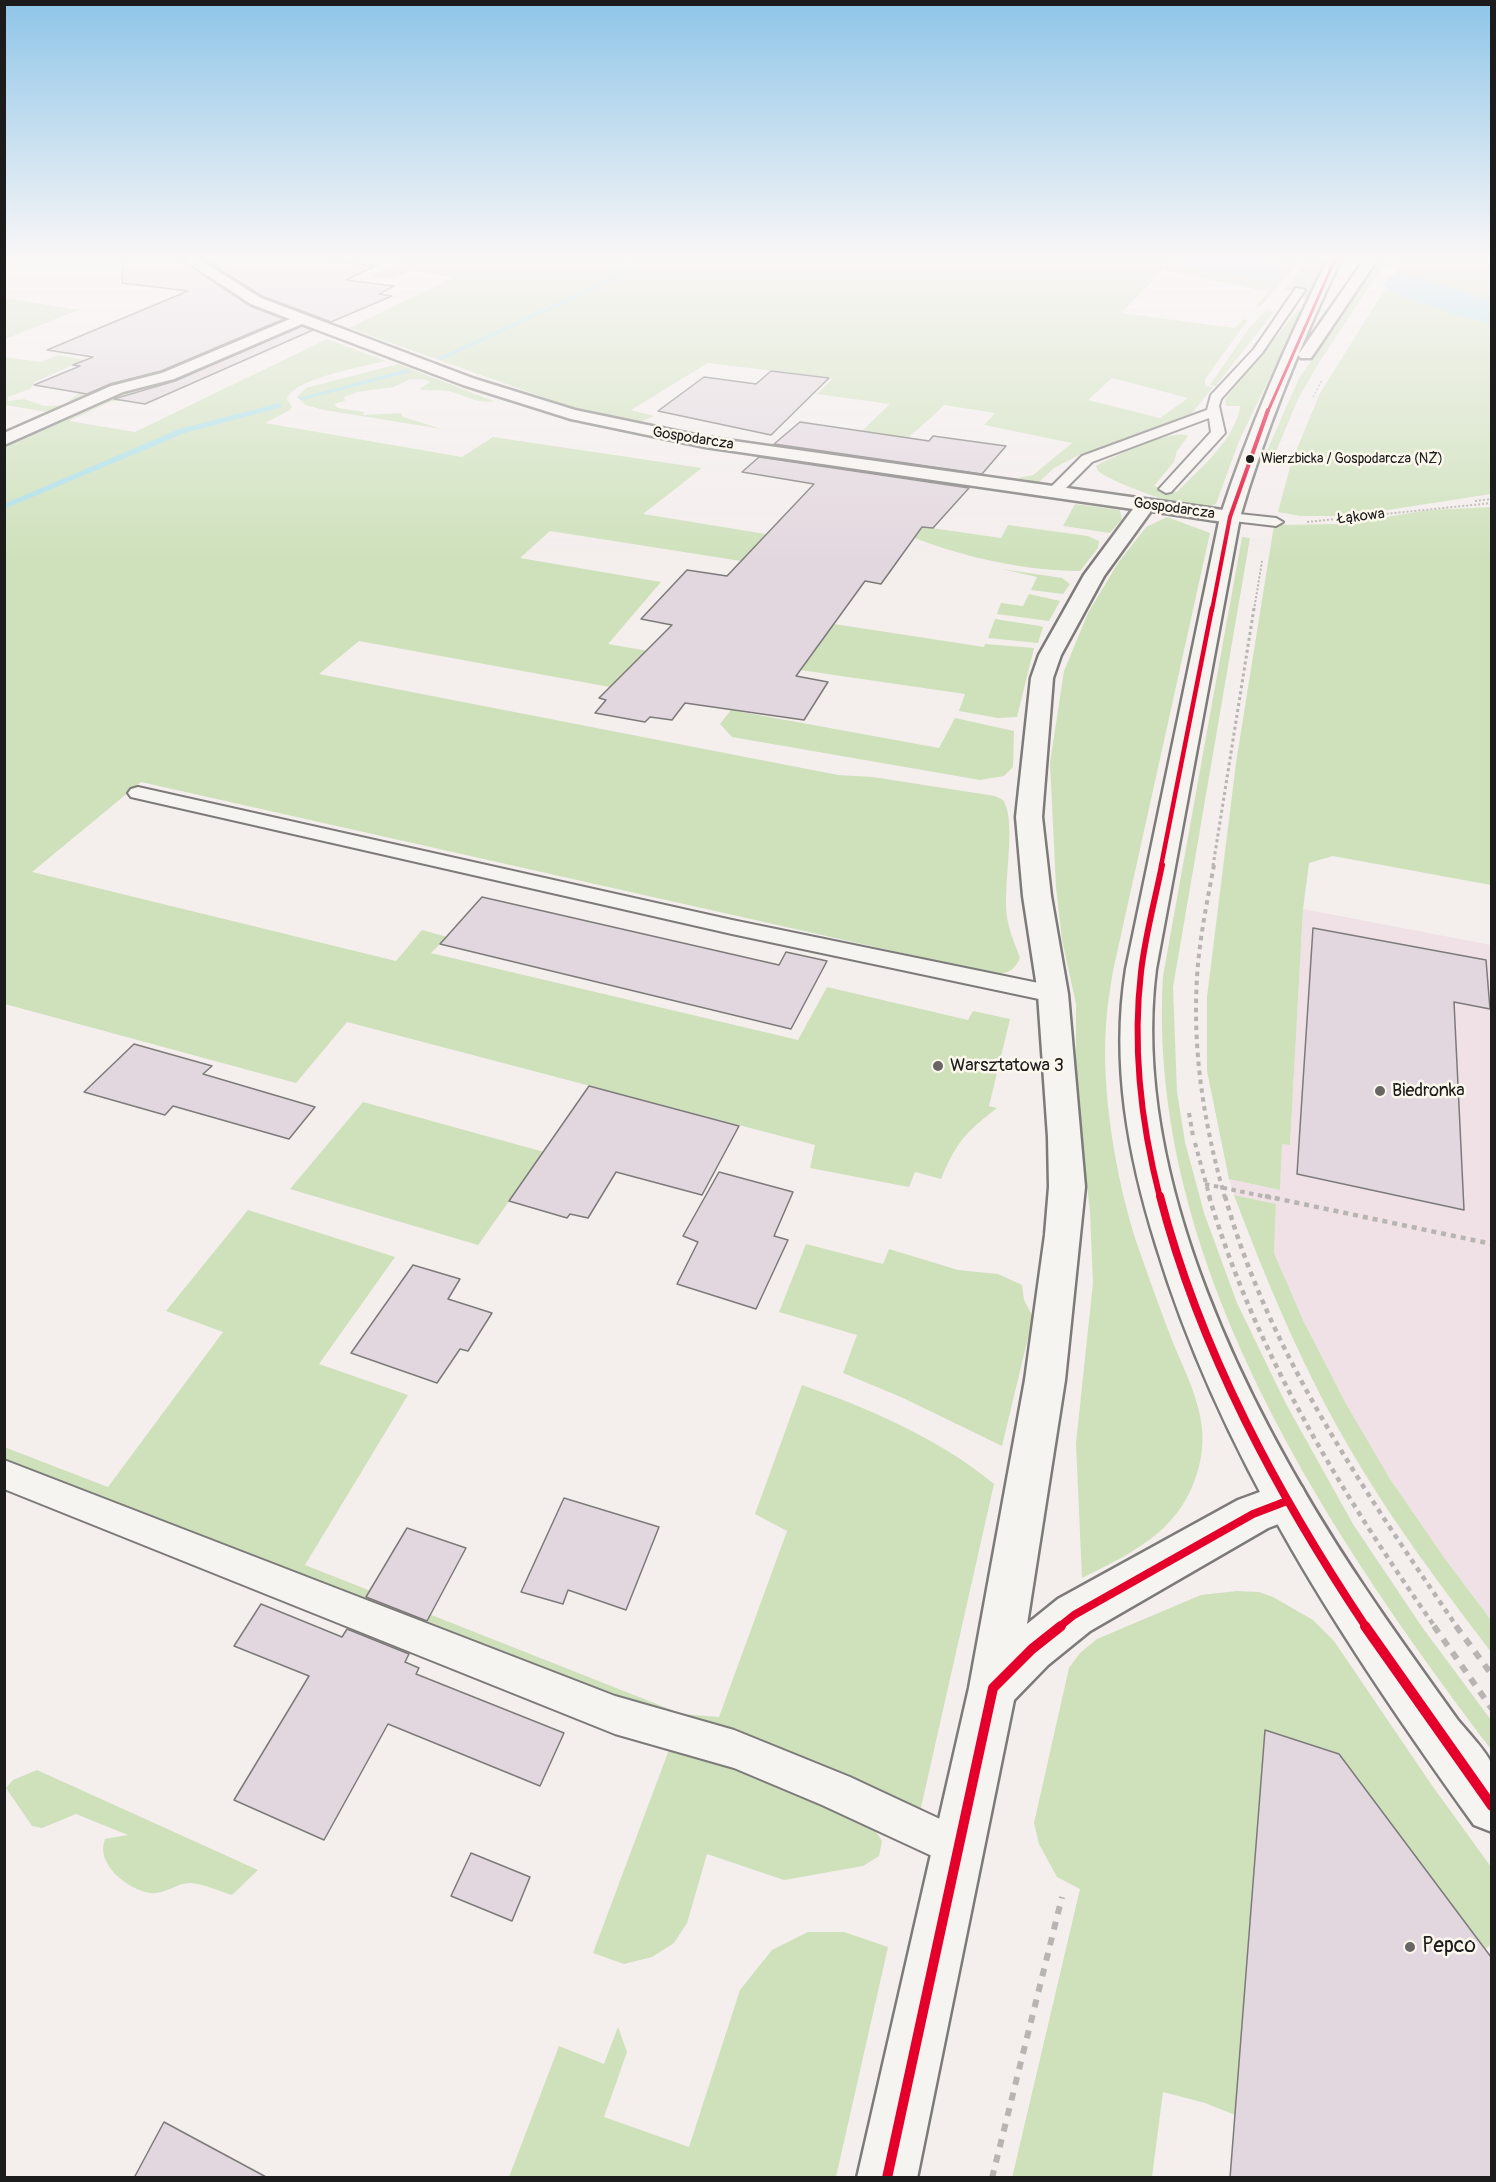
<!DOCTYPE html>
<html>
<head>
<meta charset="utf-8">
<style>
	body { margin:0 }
	#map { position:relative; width:1496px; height:2182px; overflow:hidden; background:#f4eeed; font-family:Pangolin,sans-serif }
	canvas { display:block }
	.frame { position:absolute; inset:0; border:6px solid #1c1c1c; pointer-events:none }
</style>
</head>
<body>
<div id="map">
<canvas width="1496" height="2182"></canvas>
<div class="frame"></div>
</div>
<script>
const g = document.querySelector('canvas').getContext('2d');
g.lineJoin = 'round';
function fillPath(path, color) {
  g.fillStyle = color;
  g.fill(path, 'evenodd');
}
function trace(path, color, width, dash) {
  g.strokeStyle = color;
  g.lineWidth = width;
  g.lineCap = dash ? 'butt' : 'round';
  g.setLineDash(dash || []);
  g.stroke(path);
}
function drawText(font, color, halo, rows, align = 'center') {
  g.font = font + ' Pangolin,sans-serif';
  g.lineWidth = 5;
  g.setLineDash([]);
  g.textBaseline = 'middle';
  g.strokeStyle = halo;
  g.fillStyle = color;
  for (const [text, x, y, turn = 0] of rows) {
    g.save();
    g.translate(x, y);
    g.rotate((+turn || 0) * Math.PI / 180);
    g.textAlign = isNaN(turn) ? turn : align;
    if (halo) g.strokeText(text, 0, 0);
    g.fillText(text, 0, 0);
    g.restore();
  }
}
fillPath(new Path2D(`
	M1303,909L1491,945V1620L1443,1556L1390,1479L1345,1402L1303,1320L1274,1253L1276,1204L1234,1195L1229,1179L1280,1190L1282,1144L1290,1145Z`), '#efe1e6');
fillPath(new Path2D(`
	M409,257H1304L1260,307L1256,306L1268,292L1163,270L1121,313L1235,328L1243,319L1248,320L1205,379V386L1213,387L1189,417L1081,454L1054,468L1039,482L1017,478L1033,475L1072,443L984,425L995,413L944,405C925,425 904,439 885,459L880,433L862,431L890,404L817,394L833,378L708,363L631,410L654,416L640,422L568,406L349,328L453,277L411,271L393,279L370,276ZM1112,378L1188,398L1160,418L1088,400Z
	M1310,257H1327L1309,298H1302L1307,290L1283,291Z
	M1383,257H1389L1320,361L1298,399L1275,454L1266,453L1299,378Z
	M1405,257H1491V494L1349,516H1300L1278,512L1291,463L1320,393Z
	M5,298L79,310L5,339Z
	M1303,309L1239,441L1216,504C1209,507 1202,508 1193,507C1175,505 1111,482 1098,471L1096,466L1103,462C1120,454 1172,428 1188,436L1177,451L1174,462L1154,486L1177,492C1199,469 1236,439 1240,406H1226L1225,399L1297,311Z
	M1266,310L1274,312L1218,383L1216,386L1210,385L1249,328Z
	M327,339L386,361C365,366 293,379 287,399L292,407L290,410L265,423L462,457L493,437L702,468L643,514L766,534L741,561L550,531L520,558L661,582L608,644L700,660L670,698L359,641L319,674L838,775L873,777L995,796L1003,800C1018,823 1001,890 1008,922C1010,934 1016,946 1020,958C1014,972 1005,975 991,973L141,782L32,872L396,961L422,930L447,937L431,953L798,1040L827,987L968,1020L973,1011L1010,1019L989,1106L997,1108C965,1133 957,1141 941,1179L915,1172L909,1187L810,1168L815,1145L347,1022L296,1083L5,1004L4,445L131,389L136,392L122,401H112L69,421L135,432Z
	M59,355L85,360L34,382L30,389L8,397V401L24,399L44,406L64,405L84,389L117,385L53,413L5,405L4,357L40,362Z
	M398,364L494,401C480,405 462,394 448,391C439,389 429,392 419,389L430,382L423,379H410L394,387L357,392L344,397L345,401L334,404L338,408L364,412L363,415L401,413L403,417L442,429L324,410L305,405L297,397L306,388Z
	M1075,504L1120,510L1122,519L1110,533L1063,526Z
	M1491,507V885L1333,856L1309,863L1303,909L1290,1145L1282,1144L1280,1190L1229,1179L1207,1071V997L1236,763L1274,525L1342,524L1429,510Z
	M1167,517L1210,533L1113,971C1110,989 1107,1007 1106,1025C1101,1090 1116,1179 1136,1241C1147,1272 1158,1304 1170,1335C1185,1374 1209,1413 1201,1457C1188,1526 1139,1550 1082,1578L1076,1443L1093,1283L1090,1212L1076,1086V1004L1062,940L1056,887L1050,763L1064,671L1088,613L1118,563L1146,527Z
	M876,520L1001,538L1008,525L1088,536L1099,541L1098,548L1080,571C1017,571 932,551 876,520Z
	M1242,537L1250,538L1173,987L1177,1092L1185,1142L1204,1213L1237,1303L1286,1404L1353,1524L1422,1627L1491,1720V1749C1326,1531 1146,1261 1163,976Z
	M1002,569L1062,578L1070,584L1063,594L1031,590L1037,577Z
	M1029,594L1060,601L1049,621L997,614L1001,603L1023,606Z
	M995,619L1040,626L1043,627L1038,643L988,638Z
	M834,624L984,647L985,644L1034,648L1017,717L998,718L959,711L965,694L800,670Z
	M731,710L939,748L955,718L1014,731L1013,767L1004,776L980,780L732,737L720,724Z
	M363,1102L544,1152L478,1245L290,1189Z
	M1234,1195L1276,1204L1274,1253L1303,1320L1345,1402L1390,1479L1443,1556L1491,1620V1652C1444,1590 1396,1527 1356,1459C1306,1376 1268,1285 1234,1195Z
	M248,1210L395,1257L319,1364L408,1395L305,1565L682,1714L719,1717L787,1531L755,1514L802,1385C868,1408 940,1439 994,1484L920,1812L678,1724L5,1464L4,1447L108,1487L223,1332L166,1311Z
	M806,1244L883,1264L889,1249L958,1270L998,1274L1022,1285L1024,1300L1033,1317L1002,1446L901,1397L843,1373L857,1335L779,1312Z
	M1237,1591L1259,1592L1273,1597L1313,1620L1334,1641L1431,1784L1491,1867V1945L1485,1949L1339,1754L1235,2115L1205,2103L1163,2092L1152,2177L1012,2178L1080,1889L1057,1877L1039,1844L1034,1823L1069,1668L1080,1653L1097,1639L1201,1595Z
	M670,1747L753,1772L823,1799L875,1830L882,1841L879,1856L863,1866L784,1880L707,1854L687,1923L674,1943L652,1957L624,1964L593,1953Z
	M37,1770L258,1870L232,1895C219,1891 204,1884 191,1883C178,1882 164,1895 150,1893C127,1889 95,1864 105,1839L128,1835L76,1814L42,1828L32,1826L6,1788L13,1780Z
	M808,1932H844L888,1947L836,2177H509L559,2046L604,2064L618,2027L627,2052L604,2117L689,2147L740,1990L772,1950Z`), '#cee1bb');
fillPath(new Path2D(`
	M627,257H633L624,276L441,360L436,359L619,274Z
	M408,369L410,372L303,400L299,398Z
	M279,403L282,407L185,433L4,509V504L179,429Z`), '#a8dfe7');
fillPath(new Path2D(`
	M1169,257H1259L1278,261L1283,269L1278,277L1265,280L1186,267L1174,264Z
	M1402,273L1492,300V323L1459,316L1389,292L1384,284L1389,276Z`), '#a8dfe7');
const building = new Path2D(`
	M123,257H177L250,306L284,319L161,371L110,384L87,394L34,385L80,366L73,365L93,357L47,350L188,291L122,283Z
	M200,257H298L375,266L346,280L394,286L379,294L392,296L331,322L262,296Z
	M302,326L313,330L145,404L114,399L175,381Z
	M771,371L829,378L771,435L658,411L704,377L756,384Z
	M800,422L929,441L933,436L1006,446L982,474L774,444Z
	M759,457L969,488L933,528L922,527L881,584L865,581L796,676L828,682L804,720L685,703L672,720L650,717L645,722L595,713L606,700L599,698L672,625L641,619L687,570L727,576L814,484L742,472Z
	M482,897L779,965L786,952L827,961L791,1029L440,944Z
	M1313,928L1486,960L1490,1009L1454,1002L1464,1210L1297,1174Z
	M134,1044L212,1066L203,1074L315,1107L289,1139L173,1106L165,1115L84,1092Z
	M589,1086L739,1126L702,1195L616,1172L588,1218L570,1214L567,1218L509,1201Z
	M719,1172L793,1192L774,1236L788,1240L756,1309L677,1284L698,1242L683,1236Z
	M413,1265L460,1279L448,1299L492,1313L468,1351L460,1349L437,1383L351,1353Z
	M564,1498L659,1527L626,1610L568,1590L563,1604L521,1592Z
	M407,1528L466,1548L427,1621L366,1597Z
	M261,1604L342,1637L347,1629L409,1654L405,1662L419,1668L416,1674L564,1733L540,1786L388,1724L324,1840L234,1800L309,1676L234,1646Z
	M1265,1730L1339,1754L1491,1957V2178H1230Z
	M471,1853L530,1877L512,1921L451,1896Z
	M164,2122L268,2178H134Z`);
fillPath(building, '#e2d7de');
trace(building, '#7d7a7a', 1.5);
const lane = new Path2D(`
	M1296,288L1305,290L1262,353L1221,399L1219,406L1225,433L1171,492L1166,493L1159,489L1211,432L1209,418L1092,462L1059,495H1049V489L1082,456L1207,410L1211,395L1254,349Z
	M1230,513L1276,518L1283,522L1276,526L1225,520L1223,517Z
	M138,787L732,920L1053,986L1061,989L1065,994L1061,999L1053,1002L732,934L131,797L128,793L131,789Z
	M4,1460L615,1696L734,1730L850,1777L972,1834L978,1848L972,1862L958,1868L822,1805L734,1768L615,1734L4,1489Z`);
const street = new Path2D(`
	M179,257H195L261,298L475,379L575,410L705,437L1230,511L1240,517L1230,523L1151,511L1104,576L1061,655L1053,678L1042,817L1051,896L1068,994L1085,1187L1065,1380L1027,1624L1058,1599L1238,1500L1287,1482L1302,1487L1308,1501L1302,1515L1268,1528L1090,1631L1048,1665L1014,1700L917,2178H857L969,1688L1025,1380L1045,1235L1049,1187L1048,1137L1038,994L1023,896L1016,817L1031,678L1039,655L1084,575L1133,509L705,447L571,419L463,385L302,324L174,379L123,392L4,445V433L111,386L162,373L290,319L251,304Z`);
const secondary = new Path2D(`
	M1329,257H1342C1302,341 1266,428 1240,517L1156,969C1129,1177 1249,1414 1361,1582C1392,1629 1425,1674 1457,1719C1466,1730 1488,1753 1492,1765C1495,1778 1492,1816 1492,1832L1474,1825C1345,1645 1221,1459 1156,1245C1128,1155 1111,1063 1126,969L1220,517C1249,428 1287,341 1329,257Z
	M1366,257H1379L1311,358H1301L1298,355Z`);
trace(lane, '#7d7a7a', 4);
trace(street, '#7d7a7a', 5);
trace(secondary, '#7d7a7a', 5);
trace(new Path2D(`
	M1313,397L1322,380`), '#b7b4b2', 1.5, [2, 2]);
trace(new Path2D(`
	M1475,501L1492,499
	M1307,522L1492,503
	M1254,610L1262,561`), '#b7b4b2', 2, [2, 2]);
trace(new Path2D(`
	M1213,866L1254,608`), '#b7b4b2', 3, [3, 3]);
trace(new Path2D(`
	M1214,865C1208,897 1201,931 1198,964C1191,1044 1203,1121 1225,1198
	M1189,1113L1193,1136
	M1195,1143L1210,1198
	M1205,1184L1272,1198`), '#b7b4b2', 4, [4.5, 4.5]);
trace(new Path2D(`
	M1209,1196C1256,1354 1342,1494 1435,1627
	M1225,1196C1269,1354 1366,1493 1457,1627
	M1265,1196L1492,1244`), '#b7b4b2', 4.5, [5, 5]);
trace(new Path2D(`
	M1434,1626L1492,1709
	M1456,1626L1492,1675
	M992,2178L1062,1897`), '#b7b4b2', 6, [8, 8]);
fillPath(lane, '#f6f4f0');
fillPath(street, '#f6f4f0');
fillPath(secondary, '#f6f4f0');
trace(new Path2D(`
	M1268,411L1336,257`), '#e4002b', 3);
trace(new Path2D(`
	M1212,610L1230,517L1268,410`), '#e4002b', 4);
trace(new Path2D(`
	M1161,866L1212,608`), '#e4002b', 4.5);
trace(new Path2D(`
	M1160,1198C1141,1124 1132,1049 1141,972C1145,936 1155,900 1162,865`), '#e4002b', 6);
trace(new Path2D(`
	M1160,1196C1200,1351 1278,1495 1366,1627
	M1059,1627L1074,1615L1253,1514L1287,1501`), '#e4002b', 8);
trace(new Path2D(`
	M1365,1626L1492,1806
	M887,2178L993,1688L1032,1649L1061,1626`), '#e4002b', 10);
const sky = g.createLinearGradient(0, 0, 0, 563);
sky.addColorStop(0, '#8ec5e8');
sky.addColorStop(0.46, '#faf7f7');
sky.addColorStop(1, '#faf7f700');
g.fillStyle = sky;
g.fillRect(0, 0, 1496, 563);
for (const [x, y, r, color] of [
	[1250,459,5,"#1c1c1c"],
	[938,1066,6,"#686665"],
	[1380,1091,6,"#686665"],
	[1410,1947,6,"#686665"]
]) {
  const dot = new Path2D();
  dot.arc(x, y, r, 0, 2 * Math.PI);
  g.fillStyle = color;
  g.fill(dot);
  trace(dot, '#fbf7ec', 2);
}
drawText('14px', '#1c1c1c', '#fbf7ec', [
	["Wierzbicka / Gospodarcza (NŻ)",1261,459]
], 'left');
drawText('15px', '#1c1c1c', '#fbf7ec', [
	["Gospodarcza",693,439,9],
	["Gospodarcza",1174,509,8],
	["Łąkowa",1361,517,-7]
]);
drawText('18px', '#1c1c1c', '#fbf7ec', [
	["Warsztatowa 3",950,1066],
	["Biedronka",1392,1091]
], 'left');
drawText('21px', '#1c1c1c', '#fbf7ec', [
	["Pepco",1422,1947]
], 'left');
</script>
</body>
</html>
